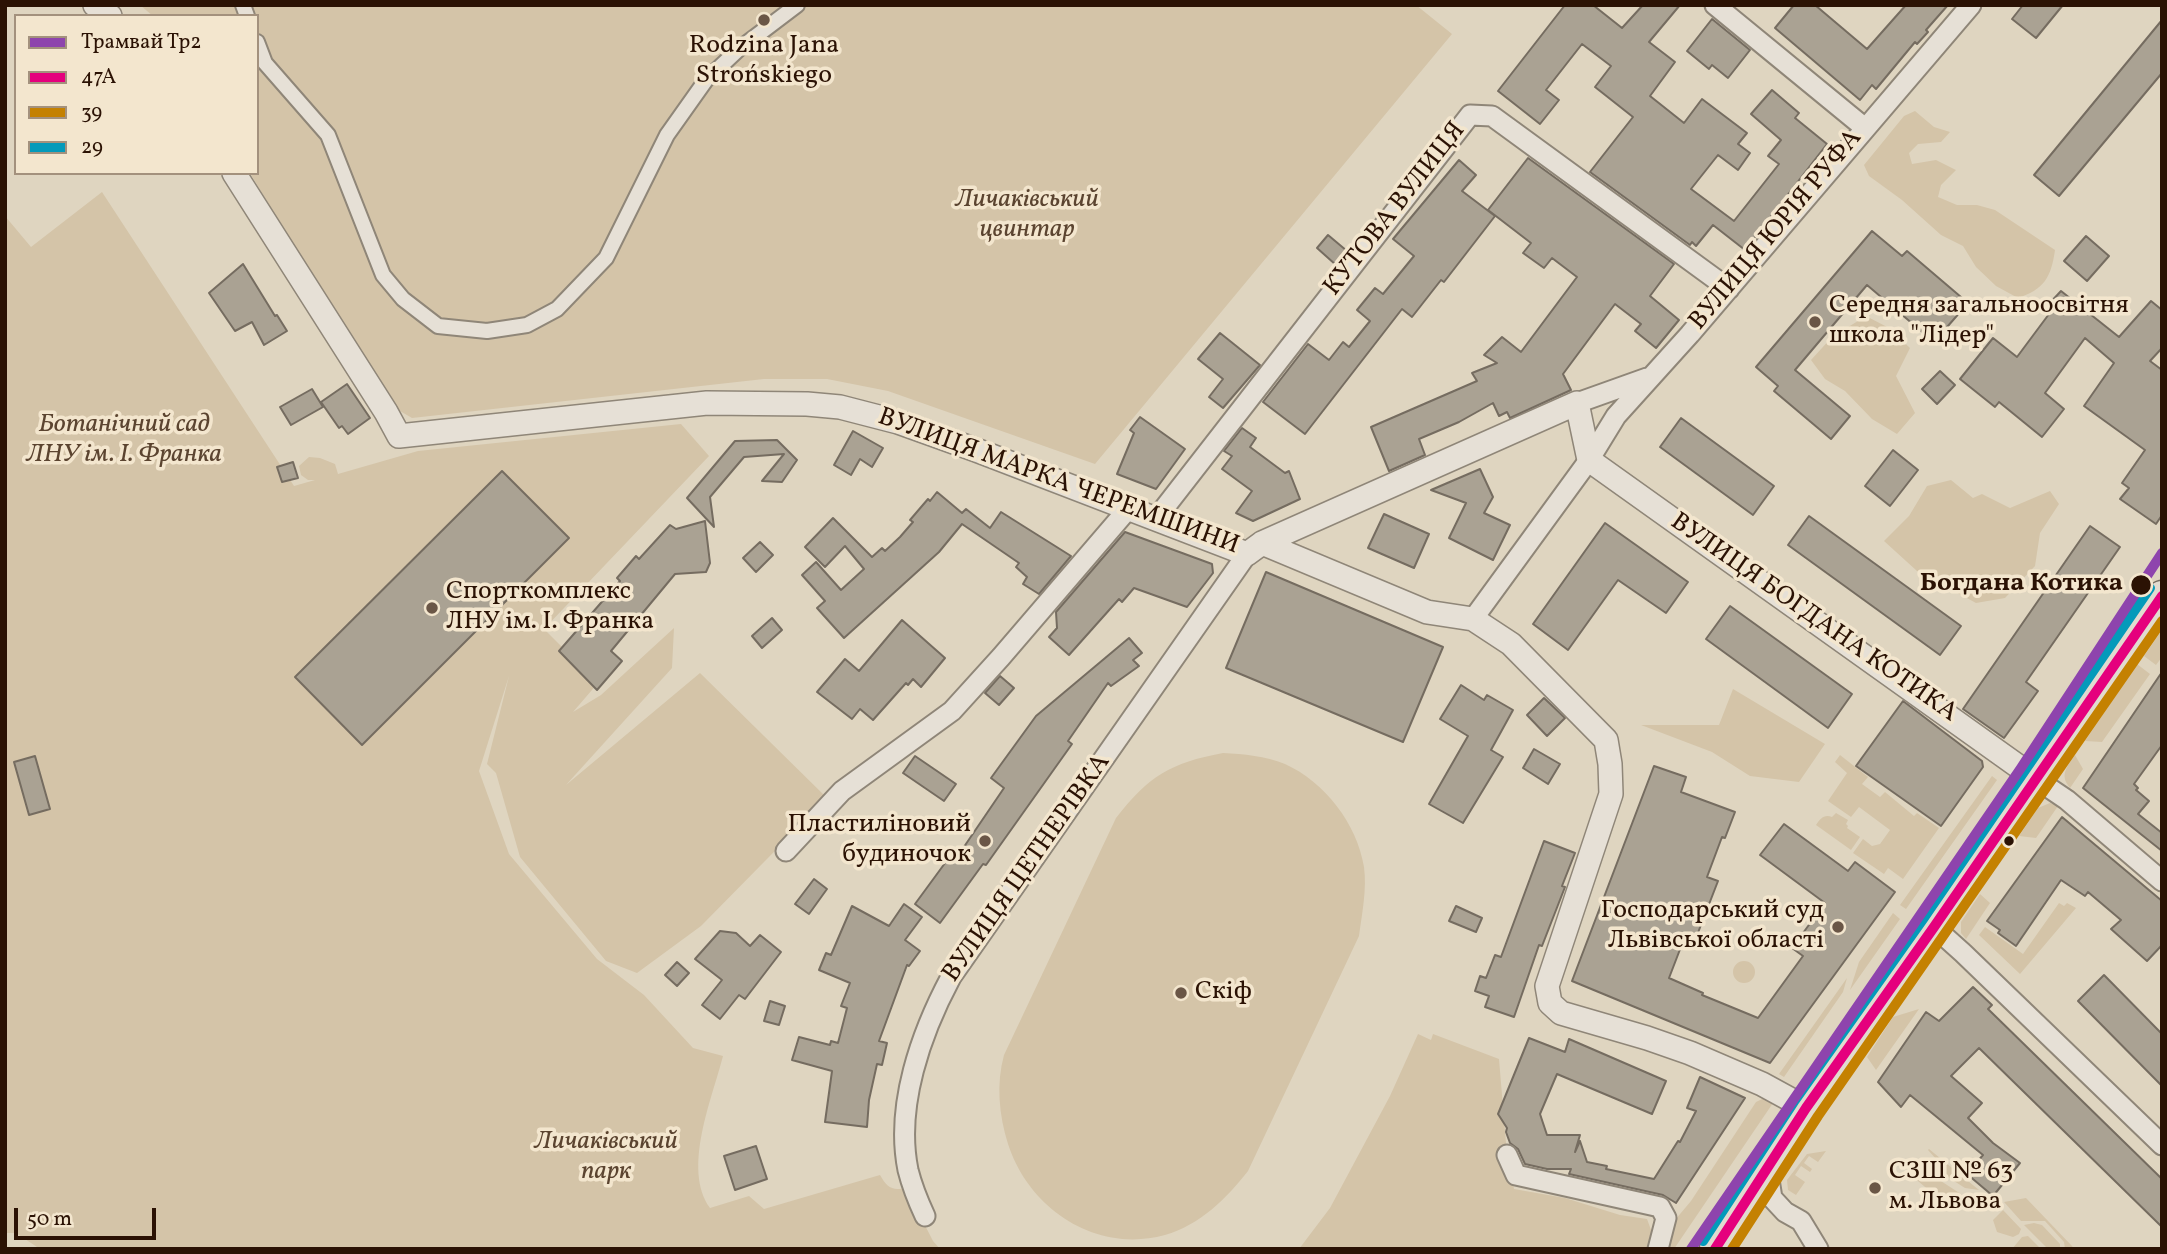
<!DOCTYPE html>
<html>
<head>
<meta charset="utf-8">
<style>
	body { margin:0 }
	#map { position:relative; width:2167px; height:1254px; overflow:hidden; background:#dfd5c0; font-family:Vollkorn,serif }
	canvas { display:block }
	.frame { position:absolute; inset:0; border:7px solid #2b1204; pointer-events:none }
	.legend { position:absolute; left:14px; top:14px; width:245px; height:161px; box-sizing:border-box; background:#f3e6ce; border:2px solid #a3917d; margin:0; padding:9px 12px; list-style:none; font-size:21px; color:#2b1204 }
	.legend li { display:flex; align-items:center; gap:14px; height:35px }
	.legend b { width:35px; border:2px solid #a3917d }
	.scale { position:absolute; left:14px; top:1208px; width:142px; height:32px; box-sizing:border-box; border:4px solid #2b1204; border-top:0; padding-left:9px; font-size:21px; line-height:24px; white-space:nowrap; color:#2b1204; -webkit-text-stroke:5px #f3e6ce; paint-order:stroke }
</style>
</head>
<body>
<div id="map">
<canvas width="2167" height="1254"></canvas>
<div class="frame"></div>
<ul class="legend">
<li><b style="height:9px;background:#8e44ad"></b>Трамвай Тр2</li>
<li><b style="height:9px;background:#e5007d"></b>47А</li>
<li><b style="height:9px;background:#c48101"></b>39</li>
<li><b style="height:9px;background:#049aba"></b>29</li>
</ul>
<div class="scale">50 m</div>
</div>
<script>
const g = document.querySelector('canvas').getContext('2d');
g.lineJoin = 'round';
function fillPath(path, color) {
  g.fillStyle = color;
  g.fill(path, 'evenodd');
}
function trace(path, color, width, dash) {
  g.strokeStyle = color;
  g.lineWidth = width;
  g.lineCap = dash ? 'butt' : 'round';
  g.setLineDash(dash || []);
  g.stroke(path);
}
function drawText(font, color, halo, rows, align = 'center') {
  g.font = font + ' Vollkorn,serif';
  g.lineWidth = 7;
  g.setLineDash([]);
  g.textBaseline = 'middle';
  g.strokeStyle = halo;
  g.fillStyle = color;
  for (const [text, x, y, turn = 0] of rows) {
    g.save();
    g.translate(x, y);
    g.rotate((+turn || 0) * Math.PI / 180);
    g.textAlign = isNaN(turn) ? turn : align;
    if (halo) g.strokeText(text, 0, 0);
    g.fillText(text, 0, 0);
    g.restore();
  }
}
fillPath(new Path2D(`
	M140,5H1416L1452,34L1095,464L888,391L827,379H764L412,418L388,404L250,173H257V16H153Z
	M1915,111L1934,127L1950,132L1941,142L1918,144L1909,153L1912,164L1936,160L1956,170L1941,185L1938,197L1957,205H1977L1995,210L2055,250C2051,278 2044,289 2018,298L1996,286L1976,267L1963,246L1941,235L1902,200L1869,176L1864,165L1904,116Z
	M102,192L294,486L315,480H308L301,475L299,466L309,457L320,458L335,464L338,474L418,451L681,424L709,456L544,629L598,683L573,712L601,695L674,628L672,668L566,785L700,673L827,798L701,926L637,973L606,961L520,857L496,773L487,764L509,676L479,771L509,854L597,959L644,995L693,1048L723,1056C712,1099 682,1169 710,1208L749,1196L764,1209L880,1175C887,1187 891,1191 906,1188L933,1241L940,1249H40L16,1233H5V216L31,247Z
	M1866,316L1889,328L1910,348L1896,376L1915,413L1897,434L1872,419L1845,391L1825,379L1811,360L1832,337Z
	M1951,480L1973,498L1982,494L2010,508L2050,491L2059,504L2040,533L2035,566L2005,598L1976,603L1917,571L1884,541L1909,516L1927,486Z
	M2162,630V657L2156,665L2144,656Z
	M2137,664L2150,674L2102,742L2085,741Z
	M1733,689L1825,744L1799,782L1750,776L1712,752L1641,725H1719Z
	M1223,753C1244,754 1265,756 1285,764C1325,782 1357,824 1364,867C1367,889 1362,914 1359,936L1248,1171C1227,1198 1200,1225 1165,1235C1096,1254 1029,1209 1008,1144C999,1115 996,1084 1004,1055L1116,818C1149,776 1170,763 1223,753Z
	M1840,755L1868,777L1862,784L1880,797L1885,792L1914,816L1917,813L1939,828L1903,879L1888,868L1884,874L1853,853L1863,839L1872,846L1880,844L1890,830L1859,807L1851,817L1828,801L1847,773L1835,762Z
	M2075,755L2083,769L2070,788C2059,775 2067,767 2075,755Z
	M1992,776L1997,780L1906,909L1900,905Z
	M2050,803L2058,806L2036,838L2019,836L2038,808Z
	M1836,813L1848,820L1846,824L1848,826L1847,828L1860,837L1851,850L1816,825C1820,819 1824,814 1832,817Z
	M1980,894L1990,903L1966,939L1961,933V922Z
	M2059,903L2064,906L2067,903L2076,908L2020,974L1979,935L1985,927L2023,954Z
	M1893,913L1900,919L1850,990L1859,962Z
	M1733 972a11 11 0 1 1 22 0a11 11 0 1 1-22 0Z
	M1847,978L1843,992L1784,1077L1779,1074Z
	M1919,1009L1876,1070L1867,1057L1893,1017Z
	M1418,1034L1431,1040L1433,1034L1499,1059L1507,1155L1514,1189L1565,1198L1620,1215L1647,1219L1654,1238L1646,1249H1299L1330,1208L1390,1096Z
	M1768,1096L1775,1100L1674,1249H1663L1675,1220L1691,1201L1756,1102Z
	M1929,1149L1979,1190L1965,1188L1935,1169L1936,1159L1928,1150Z
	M1826,1151L1818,1162L1809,1156L1804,1163L1812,1169L1810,1172L1801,1166L1795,1175L1805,1182L1796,1195L1788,1190L1787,1180L1807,1154Z
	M1930,1174L1961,1194L1972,1204L1957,1201L1950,1208L1912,1176Z
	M2026,1198L2072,1246L2074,1249H2065L2064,1242L2045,1221H2021L2004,1202Z
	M2003,1210L2021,1229L2019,1234L2013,1237L1997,1232L1993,1220Z
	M2034,1223L2042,1225L2060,1244V1249H2048L2024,1225Z
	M2028,1236L2041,1249H2012L2022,1237Z`), '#d4c4a8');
const building = new Path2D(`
	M1565,5H1593L1622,28L1643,5H1680L1649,42L1675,62L1650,96L1684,123L1702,99L1747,133L1738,144L1750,153L1738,170L1718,155L1691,189L1734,221L1779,164L1768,156L1781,140L1751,114L1772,90L1799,113L1795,118L1827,144L1745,250L1713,225L1696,246L1692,242L1690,245L1590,172L1633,117L1595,87L1611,66L1582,44L1546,90L1559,100L1540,124L1498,91Z
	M1794,5H1815L1867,49L1906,5H1948L1926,30L1928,32L1917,44L1915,42L1876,89L1872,85L1860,100L1775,28Z
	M2023,5H2063L2036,38L2012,19Z
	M1712,19L1750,50L1728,78L1712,65L1709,69L1687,51Z
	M2162,20V73L2059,196L2034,175Z
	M1528,158L1674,264L1650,296L1679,320L1656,348L1635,331L1641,324L1615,304L1563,374L1571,390L1510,418L1507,412L1499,416L1493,403L1459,422L1419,439L1425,455L1389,471L1371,427L1477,381L1472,373L1497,363L1484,355L1502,337L1521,352L1577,277L1552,258L1544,268L1523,253L1531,243L1488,210Z
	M1459,160L1476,175L1462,191L1495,216L1444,282L1441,280L1412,317L1402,309L1305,434L1263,402L1308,344L1329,360L1343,342L1349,347L1370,321L1357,310L1375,288L1383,294L1414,256L1393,239Z
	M1872,231L1902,256L1907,251L1968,303L1934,342L1867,285L1795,370L1850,416L1831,439L1774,391L1778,386L1756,367Z
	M1328,235L1347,251L1336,265L1317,248Z
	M2086,236L2109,256L2087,281L2064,261Z
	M243,264L275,316L277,315L287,331L264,345L252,322L235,331L209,293Z
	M2061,291L2119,337L2151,301L2162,310V348L2150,361L2162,370V515L2156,524L2120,499L2129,488L2122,483L2145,450L2084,406L2114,363L2085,338L2045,393L2064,409L2042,437L1999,402L1995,407L1960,379L1993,338L2017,357L2052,310L2047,306Z
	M1220,333L1260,365L1223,408L1209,397L1223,379L1198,359Z
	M1940,371L1955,385L1937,404L1922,389Z
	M347,384L370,418L348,434L342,426L339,428L321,402Z
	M312,389L323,407L291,425L280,407Z
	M1140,417L1185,449L1156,489L1117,474L1134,433L1130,430Z
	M1681,418L1774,486L1753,515L1660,447Z
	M1242,428L1256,438L1250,447L1285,473L1289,471L1300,499L1253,521L1236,513L1252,491L1222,469L1232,456L1224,451Z
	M853,431L883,448L872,467L860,459L851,475L834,465Z
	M777,440L797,460L782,482L762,481L784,454L744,457L710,497L714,527L687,498L735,441Z
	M1893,450L1918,470L1890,506L1865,486Z
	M293,462L298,478L282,482L277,467Z
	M1480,469L1493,497L1484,513L1510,525L1493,560L1449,538L1466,503L1431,490Z
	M502,471L569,538L362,745L295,677Z
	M937,492L962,513L966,509L990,528L1001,512L1071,556L1039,594L1023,584L1027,577L1016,567L1019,563L962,524L939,552L844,638L817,608L825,601L802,575L816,562L841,590L864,569L845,546L825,567L805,547L833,518L872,557L882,548L885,551L900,537L913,522L910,520L928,499L930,501Z
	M1384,514L1429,534L1414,568L1368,548Z
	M1809,516L1961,626L1940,655L1788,545Z
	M705,521L710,563L706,572L675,574L611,651L622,661L597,690L559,651L620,581L617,578L636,556L639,559L670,525L676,529Z
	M1605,523L1688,582L1666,613L1618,580L1568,650L1533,624Z
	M2090,526L2120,547L2026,682L2038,691L2004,738L1963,709Z
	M1125,532L1212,564L1213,573L1187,607L1134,588L1122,602L1119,599L1069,655L1049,637L1057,628L1056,612Z
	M760,542L773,555L756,572L743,558Z
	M1266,572L1443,647L1403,742L1226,668Z
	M1730,606L1852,694L1828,728L1706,639Z
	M772,618L782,630L762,648L752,636Z
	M902,620L945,658L921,687L913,679L908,685L906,683L873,720L860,709L852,719L817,692L845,659L859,671Z
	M1129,638L1142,653L1133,660L1139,666L1111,686L1108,683L1068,741L1072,744L986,865L983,864L940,923L915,904L948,859L953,863L1004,788L991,778L1036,716Z
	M2162,672V745L2134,784L2138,788L2136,790L2149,801L2138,814L2162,833V851L2083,788Z
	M1000,676L1014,688L999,705L985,693Z
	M1461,685L1484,700L1487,695L1513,710L1491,750L1503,757L1463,823L1429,804L1468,736L1440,719Z
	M1544,698L1565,718L1547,736L1527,715Z
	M1903,701L1982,761L1983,767L1941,826L1856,766Z
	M1534,749L1560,764L1548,784L1523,768Z
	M35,756L50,809L29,815L14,762Z
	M915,756L956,784L944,801L903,773Z
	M1654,766L1686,777L1681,792L1735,812L1725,838L1722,837L1707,877L1718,881L1694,943L1684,939L1669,978L1703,993L1702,995L1758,1018L1803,956L1792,948L1825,903L1760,855L1784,824L1848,871L1855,862L1895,892L1770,1063L1572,981Z
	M2062,817L2162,901V945L2147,961L2111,929L2121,920L2088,892L2085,896L2061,880L2016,946L1998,933L2000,930L1987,921Z
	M1544,841L1575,853L1562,886L1565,887L1542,946L1539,945L1514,1017L1485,1007L1489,996L1475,991L1480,976L1486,978L1495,955L1501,957Z
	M814,879L827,889L809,914L795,904Z
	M904,904L922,917L905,940L920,951L909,966L907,965L879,1041L887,1043L882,1065L877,1064L869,1100L867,1127L825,1122L832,1071L792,1060L799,1037L830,1045L831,1041L838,1043L847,1008L841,1006L850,983L819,970L826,953L831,955L852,906L889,926Z
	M1456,906L1482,918L1476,932L1449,921Z
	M720,931L736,933L750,946L760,935L781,952L745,999L739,995L720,1019L702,1005L722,980L695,959Z
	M677,962L689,973L677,986L665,975Z
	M2104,975L2162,1034V1086L2078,1001Z
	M1973,987L1992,1005L1988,1009L2162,1179V1227L1979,1048L1951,1076L1982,1103L1968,1118L1993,1143L2020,1163L1993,1196L1967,1174L1983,1155L1910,1095L1901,1107L1878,1082L1926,1012L1939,1021Z
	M770,1001L785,1006L779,1025L764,1021Z
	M1529,1038L1565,1052L1569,1039L1666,1081L1652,1114L1557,1074L1540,1114L1547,1135H1580L1575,1152L1580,1141L1587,1162L1607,1166L1606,1169L1654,1179L1678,1141L1680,1142L1696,1111L1687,1108L1700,1077L1745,1098L1676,1203L1663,1195L1569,1174L1571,1169H1547L1525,1164L1518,1149L1510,1143L1506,1132L1507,1128L1498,1114Z
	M756,1146L767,1179L735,1190L724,1156Z`);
fillPath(building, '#aaa293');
trace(building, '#756c60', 2);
const pedestrian = new Path2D(`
	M243,5L247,16
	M257,42L265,63L328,135L383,275L403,299L438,326L487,331L527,325L557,309L606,258L667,135L706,80L739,49L797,5`);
const minor = new Path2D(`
	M1715,5L1865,128
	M1577,403L1647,378
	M1155,520L1470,115L1492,116L1729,289
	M1473,619L1589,460L1616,416L1690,334L1971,5
	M2036,779L2067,800L2162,881
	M786,851L842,791L952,711L1001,657L1128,509
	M1934,927L1963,953L2162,1145
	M1507,1155L1516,1175L1660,1207L1666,1218L1658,1249
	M1767,1167L1772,1198L1785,1212L1801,1221L1818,1249
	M925,1216C918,1201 912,1186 908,1170C895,1106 921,1033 951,977L1247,554`);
const tertiary = new Path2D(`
	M95,5L110,16
	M234,173L386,412L399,436L707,403L807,404L840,407L898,422L976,450L1247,554L1262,543L1577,403L1589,460L2036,779
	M1262,543L1427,612L1473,619L1511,644L1606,740L1610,764L1611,794L1547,986L1550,1003L1561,1013L1647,1038L1690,1053L1762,1084L1806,1108`);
const primary = new Path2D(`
	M1715,1249L1806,1108L1934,927L2162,596`);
trace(pedestrian, '#8f8678', 18);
trace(minor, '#8f8678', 23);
trace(tertiary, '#8f8678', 26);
trace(primary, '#756c60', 33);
trace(pedestrian, '#e6e0d6', 14);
trace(minor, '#e6e0d6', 19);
trace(tertiary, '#e6e0d6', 23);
trace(primary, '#e1dbcf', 30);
trace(new Path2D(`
	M1715,1249L1806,1108L1934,927L2162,596`), '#e5007d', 10);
trace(new Path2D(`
	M1732,1249L1818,1116L2162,621`), '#c48101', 10);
trace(new Path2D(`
	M1703,1241L1795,1100L1923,919L2150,588`), '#049aba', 10);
trace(new Path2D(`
	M1691,1249L2021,768L2162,553`), '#8e44ad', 10);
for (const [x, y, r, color] of [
	[764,20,7,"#6a5646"],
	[1815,322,7,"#6a5646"],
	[2141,585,11,"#2b1204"],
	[432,608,7,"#6a5646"],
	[985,841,7,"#6a5646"],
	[2009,841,6,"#2b1204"],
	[1838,927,7,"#6a5646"],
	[1181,993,7,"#6a5646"],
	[1875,1188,7,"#6a5646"]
]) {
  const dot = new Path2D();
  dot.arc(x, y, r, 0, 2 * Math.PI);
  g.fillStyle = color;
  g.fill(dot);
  trace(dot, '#f3e6ce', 2.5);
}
drawText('26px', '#2b1204', '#f3e6ce', [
	["Rodzina Jana",764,47,"center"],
	["Strońskiego",764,77,"center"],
	["Середня загальноосвітня",1829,307],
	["школа \"Лідер\"",1829,337],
	["Спорткомплекс",446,593],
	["ЛНУ ім. І. Франка",446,623],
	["Пластиліновий",971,826,"right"],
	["будиночок",971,856,"right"],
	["Господарський суд",1824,912,"right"],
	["Львівської області",1824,942,"right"],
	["Скіф",1195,993],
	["СЗШ № 63",1889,1173],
	["м. Львова",1889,1203]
], 'left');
drawText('italic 26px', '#5b4430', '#f3e6ce', [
	["Личаківський",1027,201],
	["цвинтар",1027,231],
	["Ботанічний сад",124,426],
	["ЛНУ ім. І. Франка",124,456],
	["Личаківський",606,1143],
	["парк",606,1173]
]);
drawText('26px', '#2b1204', '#f3e6ce', [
	["КУТОВА ВУЛИЦЯ",1396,210,-52],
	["ВУЛИЦЯ ЮРІЯ РУФА",1777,231,-50],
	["ВУЛИЦЯ МАРКА ЧЕРЕМШИНИ",1058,483,20],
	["ВУЛИЦЯ БОГДАНА КОТИКА",1813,619,35],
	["ВУЛИЦЯ ЦЕТНЕРІВКА",1028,869,-55]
]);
drawText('bold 26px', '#2b1204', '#f3e6ce', [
	["Богдана Котика",2123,585]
], 'right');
</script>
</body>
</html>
